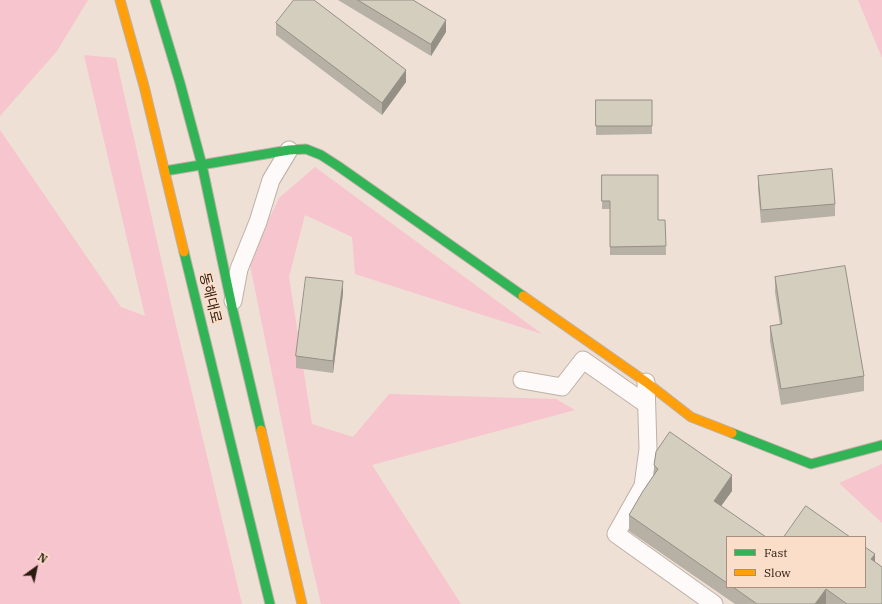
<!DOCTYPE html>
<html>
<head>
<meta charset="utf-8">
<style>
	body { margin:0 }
	#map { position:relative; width:882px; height:604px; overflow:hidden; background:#efe0d5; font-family:"IBM Plex Serif",serif }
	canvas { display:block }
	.legend { position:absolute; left:726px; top:536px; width:140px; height:52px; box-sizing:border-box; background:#fadeca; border:1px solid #a7907f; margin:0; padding:5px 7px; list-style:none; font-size:12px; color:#2b1a0e }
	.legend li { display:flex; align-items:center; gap:8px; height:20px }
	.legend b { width:20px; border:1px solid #a7907f }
	.north { position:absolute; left:16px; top:548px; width:40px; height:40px; -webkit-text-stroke:3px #fadeca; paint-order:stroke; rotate:33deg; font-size:11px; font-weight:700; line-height:16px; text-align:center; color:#2b1a0e }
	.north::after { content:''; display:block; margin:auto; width:14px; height:18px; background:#2b1a0e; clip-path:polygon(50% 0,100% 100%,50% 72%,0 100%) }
</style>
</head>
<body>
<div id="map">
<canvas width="882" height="604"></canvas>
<ul class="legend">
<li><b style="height:5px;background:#30b455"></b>Fast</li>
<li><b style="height:5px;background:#ff9f0a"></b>Slow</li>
</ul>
<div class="north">N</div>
</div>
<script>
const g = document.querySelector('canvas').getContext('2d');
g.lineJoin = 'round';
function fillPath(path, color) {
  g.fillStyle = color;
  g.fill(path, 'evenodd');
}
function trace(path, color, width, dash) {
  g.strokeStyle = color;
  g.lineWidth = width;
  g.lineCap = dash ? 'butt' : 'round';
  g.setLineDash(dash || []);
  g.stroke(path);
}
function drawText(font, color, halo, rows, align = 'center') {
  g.font = font + ' "IBM Plex Serif","Noto Sans KR",serif';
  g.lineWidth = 4;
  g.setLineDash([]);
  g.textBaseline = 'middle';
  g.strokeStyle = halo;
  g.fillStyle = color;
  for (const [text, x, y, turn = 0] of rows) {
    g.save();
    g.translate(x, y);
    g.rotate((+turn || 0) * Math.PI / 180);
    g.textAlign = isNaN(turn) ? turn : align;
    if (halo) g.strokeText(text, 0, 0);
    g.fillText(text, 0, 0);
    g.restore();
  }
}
fillPath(new Path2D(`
	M0,0H88L57,51L0,116Z
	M858,0H882V58Z
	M84,55L116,58L174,317L242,604H0V130L121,307L145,316Z
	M315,167L542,334L355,274L352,237L305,215L289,277L312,424L353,437L389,394L556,399L575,410L372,465L461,604H321L302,522L249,260L279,198Z
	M882,464V523L839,483Z`), '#f6c5ce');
const street = new Path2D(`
	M233,301L239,269L258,222L271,180L289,150
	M522,380L562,387L583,360L646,404
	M646,382L648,449L643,486L616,534L714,604`);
const fast = new Path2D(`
	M155,0L180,83L202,165L232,307L261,430
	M165,171L289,150L306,149L321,155L338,166L523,296
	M184,252L270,604
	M732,433L811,464L882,445`);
const slow = new Path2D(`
	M120,0L144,86L184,252
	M523,296L646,382L691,417L732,433
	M261,430L302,604`);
trace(street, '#bfb0a6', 19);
trace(fast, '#bfb0a6', 11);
trace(slow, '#bfb0a6', 11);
trace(street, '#fdfaf9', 17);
trace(fast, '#30b455', 9);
trace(slow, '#ff9f0a', 9);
fillPath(new Path2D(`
	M338,0H413L446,32L431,56Z
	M276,23L406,82L382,115L276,35Z
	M596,100H652V134L596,135Z
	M602,175L658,220H665L666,255H610V209H602Z
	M758,176L835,204V216L761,223L758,188Z
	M775,277L864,376V391L781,405L770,341V326L780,324L775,292Z
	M343,293L333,373L296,368V356Z
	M654,465L732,491L721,506L727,537V587H865L875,561L882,604H735L629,531V515L654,475Z`), '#b6b1a4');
fillPath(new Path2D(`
	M446,20V32L431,56V44Z
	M406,70V82L382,115V103Z
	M343,281V293L333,373V361Z
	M732,475V491L714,516V501Z
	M875,554V569L871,559Z
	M826,589V604H815Z`), '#949086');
const building = new Path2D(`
	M294,0H314L406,70L382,103L276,23Z
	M358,0H413L446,20L431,44Z
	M596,100H652V126H596Z
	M832,169L835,204L761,210L758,176Z
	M602,175H658V220H665L666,246L610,247V201H602Z
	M845,266L864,376L781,389L770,326L782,324L775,277Z
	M306,277L343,281L333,361L296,356Z
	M670,432L732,475L714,501L766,537H727V583L629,515L643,491L658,469L654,465L656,452Z
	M806,506L850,537H784Z
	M865,547L875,554L871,559L882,567V604H847L826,589L815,604H757L733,587H865Z`);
fillPath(building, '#d4cebf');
trace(building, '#949086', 1);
drawText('14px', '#2b1a0e', '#fadeca', [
	["동해대로",210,298,76]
]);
</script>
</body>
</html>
